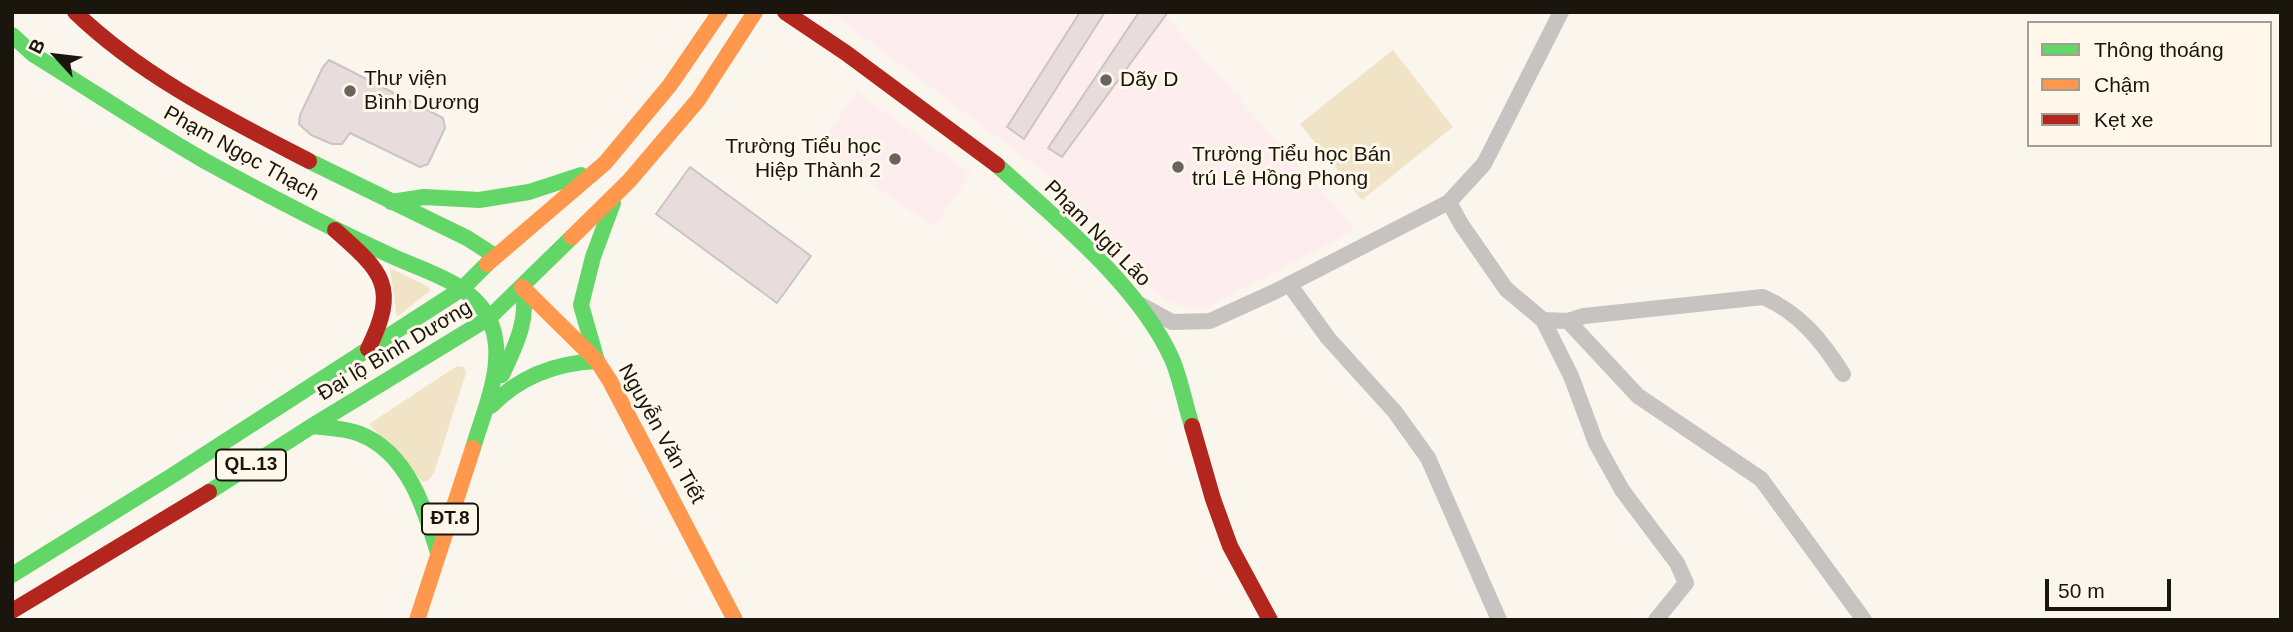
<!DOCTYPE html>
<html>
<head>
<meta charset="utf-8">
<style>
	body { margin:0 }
	#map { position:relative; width:2293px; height:632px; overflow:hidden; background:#faf6ee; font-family:Arial,sans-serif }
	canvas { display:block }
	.frame { position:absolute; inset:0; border:14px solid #1a160e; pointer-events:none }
	.legend { position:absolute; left:2027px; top:21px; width:245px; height:126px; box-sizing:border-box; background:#fef7ea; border:2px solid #a39d92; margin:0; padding:9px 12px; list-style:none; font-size:21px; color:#1a160e }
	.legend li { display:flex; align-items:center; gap:14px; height:35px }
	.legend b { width:35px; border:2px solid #a39d92 }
	.north { position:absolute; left:21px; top:21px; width:70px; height:70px; -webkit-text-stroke:5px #fef7ea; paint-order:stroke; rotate:297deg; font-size:19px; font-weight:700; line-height:28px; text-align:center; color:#1a160e }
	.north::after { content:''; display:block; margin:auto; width:24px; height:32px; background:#1a160e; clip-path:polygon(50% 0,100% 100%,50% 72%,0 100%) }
	.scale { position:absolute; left:2045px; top:579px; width:126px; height:32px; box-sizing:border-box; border:4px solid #1a160e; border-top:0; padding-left:9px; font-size:21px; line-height:24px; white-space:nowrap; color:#1a160e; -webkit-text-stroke:5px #fef7ea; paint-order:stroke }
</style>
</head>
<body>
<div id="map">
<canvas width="2293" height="632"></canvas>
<div class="frame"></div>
<ul class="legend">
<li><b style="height:9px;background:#63d668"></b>Thông thoáng</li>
<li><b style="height:9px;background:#ff974d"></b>Chậm</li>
<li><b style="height:9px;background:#b3261e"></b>Kẹt xe</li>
</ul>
<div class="north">B</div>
<div class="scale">50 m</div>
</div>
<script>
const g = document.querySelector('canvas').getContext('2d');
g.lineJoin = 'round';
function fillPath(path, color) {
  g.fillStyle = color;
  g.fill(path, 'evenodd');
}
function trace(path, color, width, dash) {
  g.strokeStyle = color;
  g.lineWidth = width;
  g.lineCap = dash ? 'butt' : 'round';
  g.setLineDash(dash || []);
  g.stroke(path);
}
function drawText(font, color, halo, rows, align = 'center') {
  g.font = font + ' Arial,sans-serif';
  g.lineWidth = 6;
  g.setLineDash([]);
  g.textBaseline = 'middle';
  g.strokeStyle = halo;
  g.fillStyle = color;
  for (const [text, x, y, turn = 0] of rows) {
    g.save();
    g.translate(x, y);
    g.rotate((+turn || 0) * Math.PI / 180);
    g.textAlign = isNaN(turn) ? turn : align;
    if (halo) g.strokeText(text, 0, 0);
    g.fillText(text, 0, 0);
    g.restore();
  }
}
fillPath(new Path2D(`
	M830,12H1162L1356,229L1204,309L1184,307L1171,302L1159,296L1049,176Z
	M857,92L971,174L933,227L819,145Z`), '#fdedef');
fillPath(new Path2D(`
	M1393,50L1453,127L1362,200L1300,124Z
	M390,268L427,286L431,290L397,317Z
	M457,366L464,367L466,373L434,473L428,481L423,482L369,424Z`), '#f1e3c6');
const building = new Path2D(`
	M1080,12H1105L1024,139L1007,127Z
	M1139,12H1168L1062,157L1048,148Z
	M329,60L443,118L445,128L428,164L420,167L350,133L342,144H332L311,135L299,124L300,115L323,67Z
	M690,167L811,256L777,303L656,214Z`);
fillPath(building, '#e8dcdd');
trace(building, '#cac4c3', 2);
trace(new Path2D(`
	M1449,202L1484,164L1561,12
	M1289,284L1328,338L1395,412L1428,458L1499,620
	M1141,305L1172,322L1210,321L1274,292L1449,202L1461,224L1506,289L1543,320L1568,321L1584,316L1763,297C1800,313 1822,341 1843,374
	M1543,320L1571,376L1596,443L1622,490L1677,563L1686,583L1656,620
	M1568,321L1638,396L1761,479L1864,620`), '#c6c3c0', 16);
trace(new Path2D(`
	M12,35L34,55C91,90 147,128 205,161C267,195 330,228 394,257C427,272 467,282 487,315C510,356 485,407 473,448
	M309,161L467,238L495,256
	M997,165C1057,220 1138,284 1172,359C1181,380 1185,405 1192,426
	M391,202L424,197L479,200L529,192L581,175
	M597,361L581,305L593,257L613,203
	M502,375C515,347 530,318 522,287
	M491,406C520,376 556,363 597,361
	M312,426C328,428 345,428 360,434C408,453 425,509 438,553
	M209,492L312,426L489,318L572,237
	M12,575L170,477L463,288L487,264`), '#63d668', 16);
trace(new Path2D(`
	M572,237L629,181L698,100L755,12
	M487,264L605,163L670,85L720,12
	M522,287L597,361L610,381L735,620
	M417,620L473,448`), '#ff974d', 16);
trace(new Path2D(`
	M75,12C141,76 228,119 309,161
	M785,12L846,53L997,165
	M335,230C383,272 399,287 368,349
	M1192,426L1213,499L1230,546L1270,620
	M12,611L209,492`), '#b3261e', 16);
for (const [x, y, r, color] of [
	[1106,80,7,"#68645c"],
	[350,91,7,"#68645c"],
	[895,159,7,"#68645c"],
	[1178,167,7,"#68645c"]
]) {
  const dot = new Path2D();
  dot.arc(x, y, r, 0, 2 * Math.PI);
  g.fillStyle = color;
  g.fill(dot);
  trace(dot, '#fef7ea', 2.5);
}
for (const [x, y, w] of [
	[251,465,70],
	[450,519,56]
]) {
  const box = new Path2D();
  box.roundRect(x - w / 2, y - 15.5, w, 31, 5);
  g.fillStyle = '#fef7ea';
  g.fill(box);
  trace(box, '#1a160e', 2);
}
drawText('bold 19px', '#1a160e', null, [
	["QL.13",251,465],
	["ĐT.8",450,519]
]);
drawText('21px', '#1a160e', '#fef7ea', [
	["Thư viện",364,79],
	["Bình Dương",364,103],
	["Dãy D",1120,80],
	["Trường Tiểu học",881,147,"right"],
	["Hiệp Thành 2",881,171,"right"],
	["Trường Tiểu học Bán",1192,155],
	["trú Lê Hồng Phong",1192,179]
], 'left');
drawText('21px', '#1a160e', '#fef7ea', [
	["Phạm Ngọc Thạch",241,154,29],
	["Phạm Ngũ Lão",1097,234,45],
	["Đại lộ Bình Dương",395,351,-31],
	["Nguyễn Văn Tiết",661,434,61]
]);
</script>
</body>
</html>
